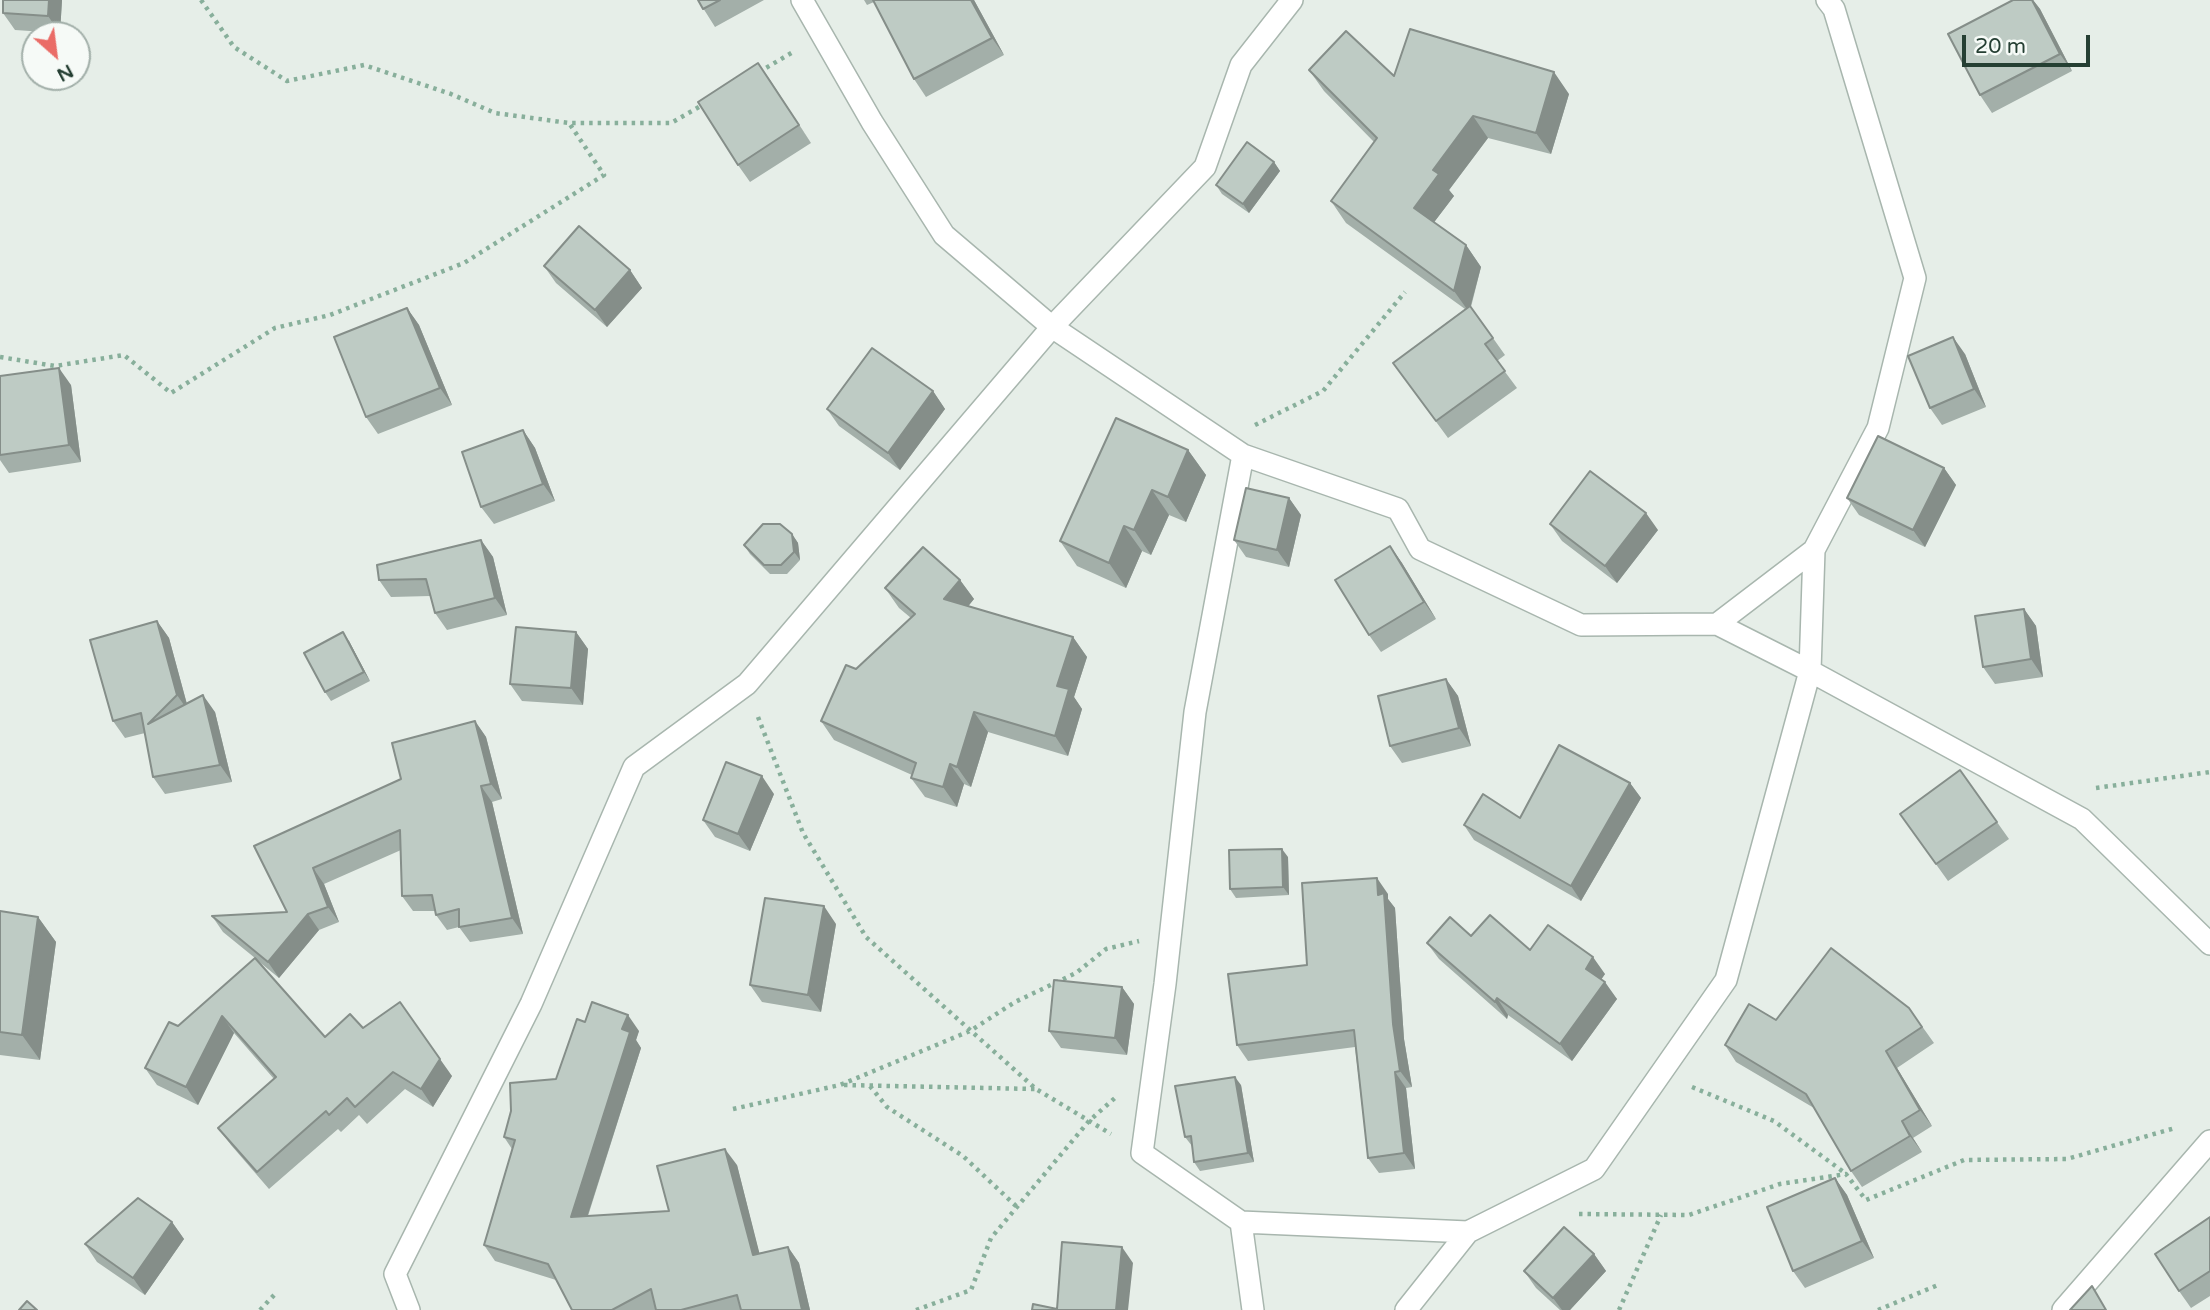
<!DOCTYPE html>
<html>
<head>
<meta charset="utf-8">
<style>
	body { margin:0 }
	#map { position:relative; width:2210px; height:1310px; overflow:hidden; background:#e6eee8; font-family:"Varela Round",sans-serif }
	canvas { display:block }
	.north { position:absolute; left:21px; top:21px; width:70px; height:70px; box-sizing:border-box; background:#f6faf7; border:2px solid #a2afa9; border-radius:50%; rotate:152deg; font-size:19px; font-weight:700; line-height:28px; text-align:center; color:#253f33 }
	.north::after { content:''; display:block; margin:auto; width:24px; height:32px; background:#ea6c67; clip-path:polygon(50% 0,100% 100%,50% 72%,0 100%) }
	.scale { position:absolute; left:1962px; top:35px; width:128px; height:32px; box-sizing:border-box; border:4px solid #253f33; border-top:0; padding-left:9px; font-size:21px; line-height:24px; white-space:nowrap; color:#253f33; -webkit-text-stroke:5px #f6faf7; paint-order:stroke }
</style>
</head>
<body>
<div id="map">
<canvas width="2210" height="1310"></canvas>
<div class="north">N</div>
<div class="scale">20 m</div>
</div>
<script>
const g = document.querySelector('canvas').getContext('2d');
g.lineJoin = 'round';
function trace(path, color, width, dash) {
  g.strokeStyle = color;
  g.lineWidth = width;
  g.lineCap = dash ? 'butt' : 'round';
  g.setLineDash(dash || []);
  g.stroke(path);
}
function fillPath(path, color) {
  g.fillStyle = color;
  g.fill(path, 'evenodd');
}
const minor = new Path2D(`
	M802,0L872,122L944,235L1052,327L1243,455L1398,509L1420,549L1581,625L1717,624L1810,671L2082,819L2210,944
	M1243,455L1195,712L1165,984L1142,1153L1241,1222L1253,1310
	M1717,624L1814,550
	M1241,1222L1468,1232
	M409,1310L395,1274L531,1004L634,767L747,684L1052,327L1205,167L1241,65L1292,0
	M1406,1310L1468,1232L1594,1169L1726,980L1810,671L1814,550L1878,428L1915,278L1834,9L1827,0
	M2063,1310L2210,1141`);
trace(minor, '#a8b6ae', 24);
trace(new Path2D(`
	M201,0L234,47L287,81L364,65L451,94L495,113L569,123H671L706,103
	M759,72L793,52
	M0,357L55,366L124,355L171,393L275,328L330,315L464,263L604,175L569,123
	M1255,425L1323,391L1405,292
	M758,717L803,833L866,937L1036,1089L1111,1134
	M2096,788L2210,772
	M844,1085L1035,1089
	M870,1086L887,1107L963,1156L1017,1207
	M1692,1087L1774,1121L1845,1173
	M733,1109L840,1085L970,1031L1015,1002L1076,973L1106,949L1139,941
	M1579,1214L1689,1215L1780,1184L1846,1174L1866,1200L1964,1160L2067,1159L2175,1128
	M260,1310L277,1292
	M916,1310L971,1290L991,1238L1089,1121L1116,1097
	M1619,1310L1661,1215
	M1878,1310L1938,1285`), '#88af9b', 4.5, [3.5, 5]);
trace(minor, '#fff', 21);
fillPath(new Path2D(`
	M62,0L60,33L15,30L3,13Z
	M698,0H764L715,27Z
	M864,0H974L1004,55L926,97L914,79L874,2L867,5Z
	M2013,0H2033L2040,9L2072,71L1992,113L1980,95Z
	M758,63L811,143L750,182L738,165Z
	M1309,70L1394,76L1569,94L1551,154L1488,138L1449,190L1454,196L1434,222L1466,245L1481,267L1471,307L1505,355L1497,361L1517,388L1448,438L1393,363L1465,309L1346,223L1331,201L1374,142L1324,91Z
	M1274,162L1280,171L1249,213L1222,194L1216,185Z
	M544,266L630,270L642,288L607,327L556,283Z
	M407,308L419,325L452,405L378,434L366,417Z
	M1965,354L1986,407L1942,425L1930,408Z
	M0,376L71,385L81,462L9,473L0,460Z
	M933,391L945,409L900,470L839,426L827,409Z
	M523,430L535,448L555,501L494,524L481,507Z
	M1188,450L1206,475L1186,522L1169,515L1151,555L1142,551L1126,588L1077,566L1060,541Z
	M1944,468L1956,485L1925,547L1859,515L1847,498Z
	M1289,498L1301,515L1289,567L1246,557L1234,540Z
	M1550,524L1658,530L1617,583L1562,541Z
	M792,534L798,543L800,560L787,574H770L750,554L744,545Z
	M481,540L493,557L507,615L447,630L435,613L430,596L391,597L379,580Z
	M1390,546L1402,563L1436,619L1381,652L1369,635Z
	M960,580L974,599L968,606L1073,637L1087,657L1074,697L1082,709L1068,756L988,732L971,787L964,784L957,807L925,797L911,778L912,775L834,740L821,721L856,669L911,618L899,608L885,588Z
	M2024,609L2036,626L2043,677L1995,684L1983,667Z
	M157,621L169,638L187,704L215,712L232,782L165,794L153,777L145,733L125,738L113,721Z
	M576,632L588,649L583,705L522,701L510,684Z
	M349,641L370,681L331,701L325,692Z
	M1446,679L1458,696L1471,746L1402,763L1390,746Z
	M475,721L486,737L502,799L492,802L523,934L470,942L459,927L447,930L436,915L435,911H413L402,896L401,850L324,884L339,922L319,930L279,978L257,960L325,1037L363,1028L452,1076L433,1107L405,1089L367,1124L359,1115L341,1132L338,1129L269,1189L231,1145L218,1128L274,1079L234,1033L198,1105L157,1085L145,1068L178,1026L255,958L223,932L212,916L287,912L254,846L401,779Z
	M1960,770L2009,839L1948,881L1900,814Z
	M1630,783L1641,798L1581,901L1474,840L1464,825L1520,818Z
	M774,794L750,851L715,837L703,820Z
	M1288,857L1289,895L1236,898L1230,889Z
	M1388,894V899L1395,908L1404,1039L1412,1087L1406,1088L1415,1169L1379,1173L1368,1158L1355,1047L1248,1061L1237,1045Z
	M0,911L38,917L56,942L40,1060L0,1055Z
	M836,924L821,1012L762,1002L750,985Z
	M1471,936L1530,950L1605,974L1601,980L1617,999L1572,1061L1508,1015L1507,1019L1439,959L1427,943Z
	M1122,987L1134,1004L1127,1055L1061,1048L1049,1031Z
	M1909,1008L1934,1043L1897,1068L1932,1126L1913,1138L1922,1152L1862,1187L1851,1171L1814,1108L1736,1062L1725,1045L1776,1020Z
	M585,1022L639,1031L636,1040L641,1048L588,1216L669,1211L737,1165L759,1253L788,1247L799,1263L810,1310H572L556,1280L495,1261L484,1245L512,1149L504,1137L556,1079Z
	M1241,1085L1254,1162L1200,1171L1194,1162L1192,1146L1185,1137Z
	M1835,1178L1847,1195L1874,1258L1805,1288L1793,1271Z
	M2210,1217V1296L2191,1308L2179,1291Z
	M172,1222L184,1239L145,1295L97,1262L85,1244Z
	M1594,1254L1606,1271L1570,1310H1560L1536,1288L1524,1271Z`), '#a3afa9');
fillPath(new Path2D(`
	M49,0H62L60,33L48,16Z
	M971,0H974L1004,55L992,38Z
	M2032,0H2033L2040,9L2072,71L2060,54Z
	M758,63L770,80L811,143L799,125Z
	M1554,72L1569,94L1551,154L1536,133Z
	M1473,116L1488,138L1449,190L1454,196L1429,229L1414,208L1433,170Z
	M1274,162L1280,171L1249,213L1243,204Z
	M1466,245L1481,267L1469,312L1454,291Z
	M630,270L642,288L607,327L595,310Z
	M407,308L419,325L452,405L440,388Z
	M1953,337L1965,354L1986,407L1974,389Z
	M59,368L71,385L81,462L69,445Z
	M933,391L945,409L900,470L888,453Z
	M523,430L535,448L555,501L543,484Z
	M1188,450L1206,475L1186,522L1168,497Z
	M1944,468L1956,485L1925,547L1913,530Z
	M1152,490L1169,515L1151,555L1134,530Z
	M1289,498L1301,515L1289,567L1277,550Z
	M1646,513L1658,530L1617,583L1605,566Z
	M1124,526L1142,551L1126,588L1109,563Z
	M792,534L798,543L800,560L794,552Z
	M481,540L493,557L507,615L495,598Z
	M1390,546L1402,563L1436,619L1424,602Z
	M960,580L974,599L958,619L944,599Z
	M2024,609L2036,626L2043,677L2031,659Z
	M157,621L169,638L189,712L177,695Z
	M343,632L349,641L370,681L364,672Z
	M576,632L588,649L583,705L571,688Z
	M1073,637L1087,657L1074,697L1082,709L1068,756L1055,736L1057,686Z
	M1446,679L1458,696L1471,746L1459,728Z
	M203,695L215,712L232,782L220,765Z
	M974,712L988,732L971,787L957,767Z
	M475,721L486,737L502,799L491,784Z
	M950,764L964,784L957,807L943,787Z
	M762,776L774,794L750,851L738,834Z
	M1630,783L1641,798L1581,901L1571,886Z
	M481,786L492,802L523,934L512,918Z
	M1282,849L1288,857L1289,895L1283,887Z
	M313,868L324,884L339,922L328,907Z
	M1377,878L1388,894V899L1395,908L1404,1039L1412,1087L1400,1071L1393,1024L1378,895Z
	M824,906L836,924L821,1012L808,995Z
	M308,914L319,930L279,978L268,962Z
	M38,917L56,942L40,1060L22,1035Z
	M1593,957L1605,974L1597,985L1586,969Z
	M1605,982L1617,999L1572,1061L1560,1044Z
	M1122,987L1134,1004L1127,1055L1115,1038Z
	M1497,998L1508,1015L1507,1019L1495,1002Z
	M628,1015L639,1031L636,1040L641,1048L582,1233L571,1217L622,1029Z
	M222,1016L234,1033L198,1105L186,1087Z
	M1886,1051L1897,1068L1932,1126L1920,1110Z
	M440,1059L452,1076L433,1107L421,1089Z
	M1395,1072L1406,1088L1415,1169L1404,1153Z
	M1235,1077L1241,1085L1254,1162L1248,1153Z
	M1902,1121L1913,1138L1922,1152L1910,1136Z
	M725,1149L737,1165L764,1271L753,1255Z
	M1835,1178L1847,1195L1874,1258L1862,1241Z
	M172,1222L184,1239L145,1295L133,1278Z
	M788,1247L799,1263L810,1310H802Z
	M1122,1247L1133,1263L1128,1310H1116Z
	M1594,1254L1606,1271L1570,1310H1562L1553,1298Z`), '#858e89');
const building = new Path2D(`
	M3,0H49L48,16L3,13Z
	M698,0H720L703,9Z
	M873,0H971L992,38L914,79Z
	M2013,0H2032L2060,54L1980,95L1948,34Z
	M1410,29L1554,72L1536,133L1473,116L1433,170L1439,174L1414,208L1466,245L1454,291L1331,201L1377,138L1309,70L1346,31L1394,76Z
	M758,63L799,125L738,165L698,102Z
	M1247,142L1274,162L1243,204L1216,185Z
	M579,226L630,270L595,310L544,266Z
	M1470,306L1493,338L1485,344L1505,371L1436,421L1393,363Z
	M407,308L440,388L366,417L334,337Z
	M1953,337L1974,389L1930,408L1908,356Z
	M872,348L933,391L888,453L827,409Z
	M59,368L69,445L0,455V376Z
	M1116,418L1188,450L1168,497L1152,490L1134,530L1124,526L1109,563L1060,541Z
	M523,430L543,484L481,507L462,452Z
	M1878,436L1944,468L1913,530L1847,498Z
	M1590,471L1646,513L1605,566L1550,524Z
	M1246,488L1289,498L1277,550L1234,540Z
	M763,524H780L792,534L794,552L781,565H764L744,545Z
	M481,540L495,598L435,613L426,579L379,580L377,565Z
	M1390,546L1424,602L1369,635L1335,580Z
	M923,547L960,580L944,599L1073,637L1057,686L1069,689L1055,736L974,712L957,767L950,764L943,787L911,778L916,763L821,721L846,665L856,669L915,614L885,588Z
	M2024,609L2031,659L1983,667L1975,616Z
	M157,621L177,695L148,724L203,695L220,765L153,777L141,713L113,721L90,640Z
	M516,627L576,632L571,688L510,684Z
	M343,632L364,672L325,692L304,653Z
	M1446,679L1459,728L1390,746L1378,696Z
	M475,721L491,784L481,786L512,918L459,927V909L436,915L432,895L402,896L400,830L313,868L328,907L308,914L268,962L212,916L287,912L254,846L401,779L392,743Z
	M1559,745L1630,783L1571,886L1464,825L1483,794L1520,818Z
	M726,762L762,776L738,834L703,820Z
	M1960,770L1997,822L1936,864L1900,814Z
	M1282,849L1283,887L1230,889L1229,850Z
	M1377,878L1378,895L1384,893L1393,1024L1400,1071L1395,1072L1404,1153L1368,1158L1354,1030L1237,1045L1228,974L1307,965L1302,883Z
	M765,898L824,906L808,995L750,985Z
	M0,911L38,917L22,1035L0,1032Z
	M1490,915L1530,950L1548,925L1593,957L1586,969L1605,982L1560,1044L1497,998L1495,1002L1427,943L1450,917L1471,936Z
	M1831,948L1909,1008L1922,1027L1886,1051L1920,1110L1902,1121L1910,1136L1851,1171L1806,1094L1725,1045L1749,1004L1776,1020Z
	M255,958L325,1037L350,1014L363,1028L400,1002L440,1059L421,1089L393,1072L355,1107L347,1098L329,1115L326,1111L257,1172L218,1128L276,1077L222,1016L186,1087L145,1068L169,1022L178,1026Z
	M1054,980L1122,987L1115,1038L1049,1031Z
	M592,1002L628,1015L622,1029L630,1032L571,1217L669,1211L657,1166L725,1149L753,1255L788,1247L802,1310H741L737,1295L681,1310H656L651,1289L612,1310H572L548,1264L484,1245L515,1140L504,1137L511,1111L510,1083L556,1079L577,1019L585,1022Z
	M1235,1077L1248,1153L1194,1162L1191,1136L1185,1137L1175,1086Z
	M1835,1178L1862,1241L1793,1271L1767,1207Z
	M138,1198L172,1222L133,1278L85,1244Z
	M2210,1217V1271L2179,1291L2155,1254Z
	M1564,1227L1594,1254L1553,1298L1524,1271Z
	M1062,1242L1122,1247L1116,1310H1032L1033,1304L1057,1309Z
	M2092,1286L2106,1310H2070Z
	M27,1301L37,1310H19Z`);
fillPath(building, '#becbc4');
trace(building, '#858e89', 2);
</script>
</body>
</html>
